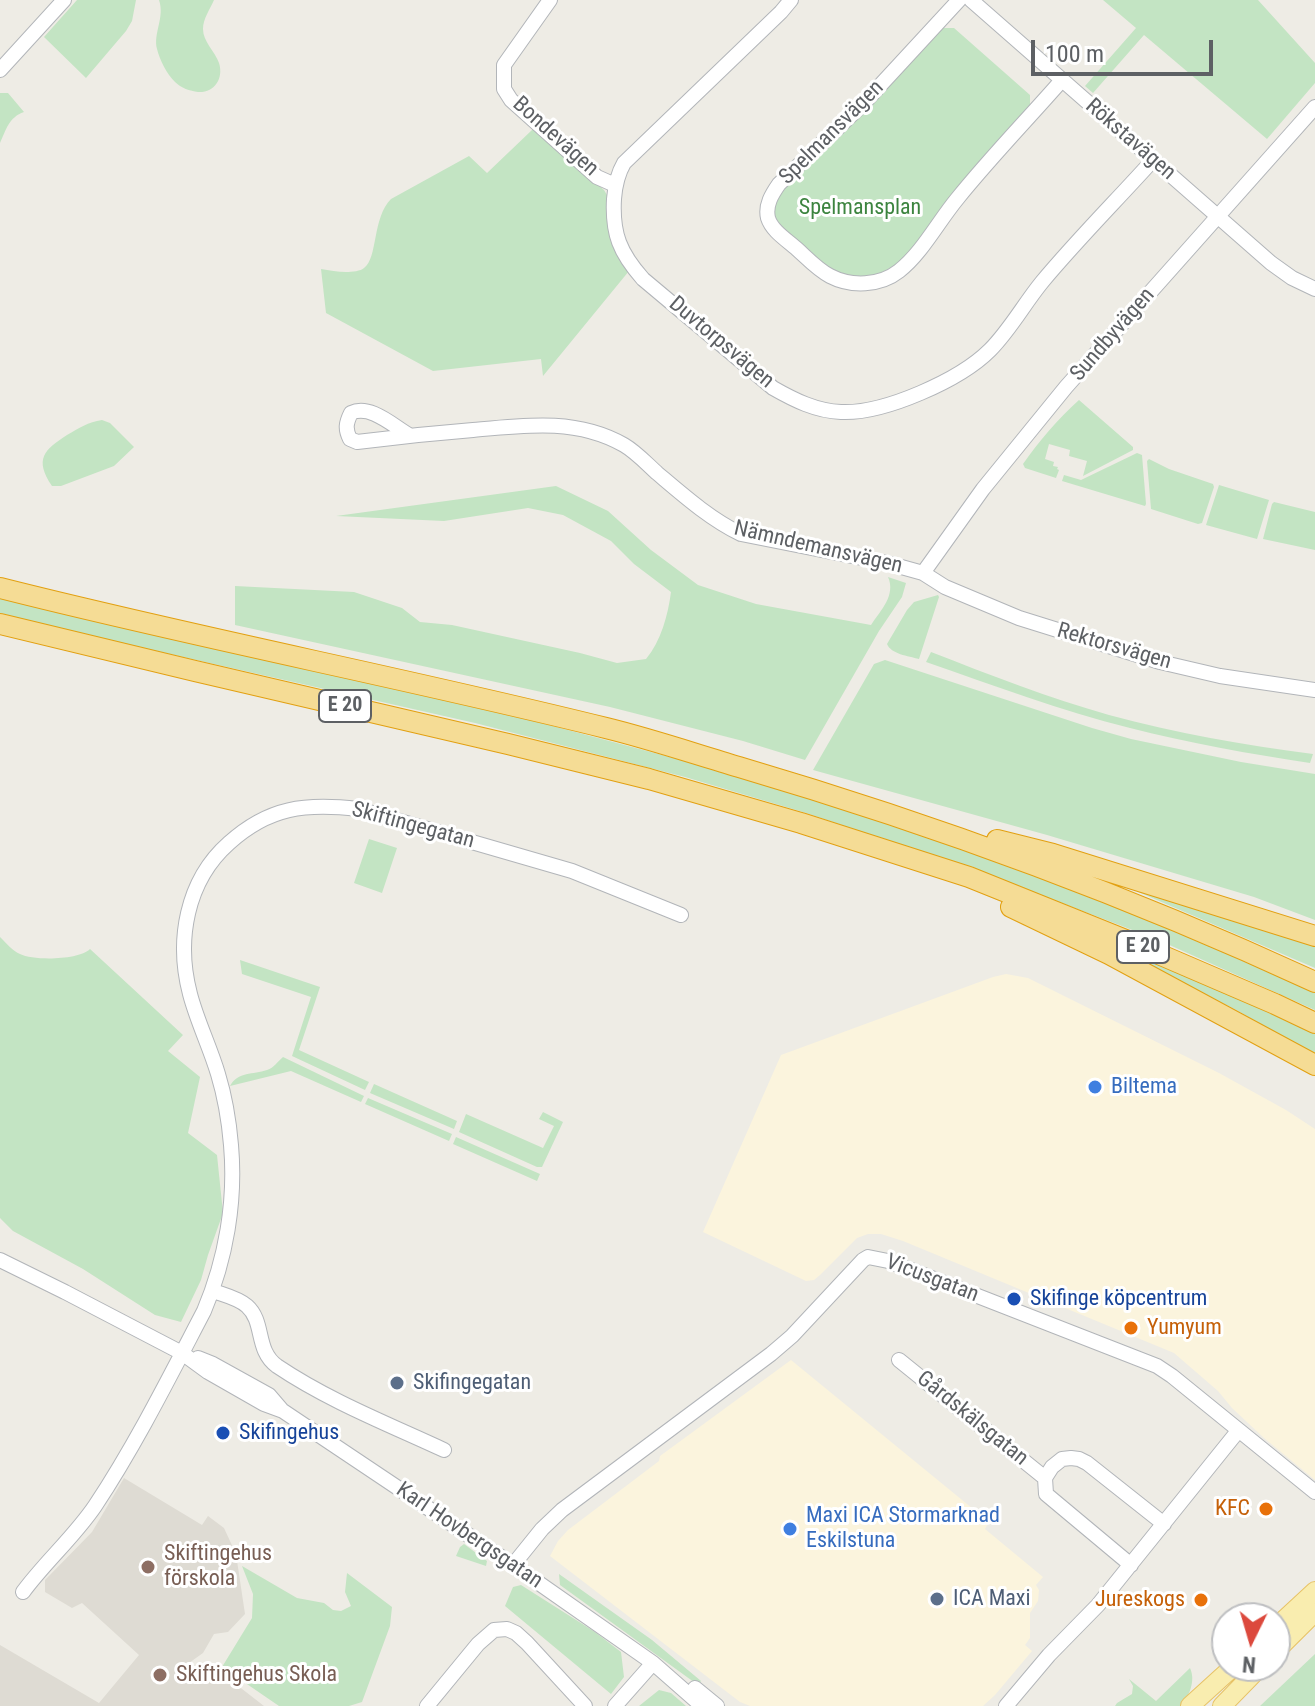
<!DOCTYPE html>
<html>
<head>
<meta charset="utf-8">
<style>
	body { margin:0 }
	#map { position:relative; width:1315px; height:1706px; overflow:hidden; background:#eeece5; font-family:"Roboto Condensed",sans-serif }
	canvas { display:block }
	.north { position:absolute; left:1211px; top:1602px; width:80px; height:80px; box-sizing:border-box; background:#fff; border:2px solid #bebfc1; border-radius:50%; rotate:185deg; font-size:22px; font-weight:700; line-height:32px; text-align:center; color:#5d6064 }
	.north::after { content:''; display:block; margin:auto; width:28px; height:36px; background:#dc493d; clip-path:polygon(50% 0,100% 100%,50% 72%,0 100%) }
	.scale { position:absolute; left:1031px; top:40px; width:182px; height:36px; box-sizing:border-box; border:4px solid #5d6064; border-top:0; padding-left:10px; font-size:24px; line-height:28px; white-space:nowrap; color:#5d6064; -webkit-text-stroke:6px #fff; paint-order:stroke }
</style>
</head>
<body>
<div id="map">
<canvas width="1315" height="1706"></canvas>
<div class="north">N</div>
<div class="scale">100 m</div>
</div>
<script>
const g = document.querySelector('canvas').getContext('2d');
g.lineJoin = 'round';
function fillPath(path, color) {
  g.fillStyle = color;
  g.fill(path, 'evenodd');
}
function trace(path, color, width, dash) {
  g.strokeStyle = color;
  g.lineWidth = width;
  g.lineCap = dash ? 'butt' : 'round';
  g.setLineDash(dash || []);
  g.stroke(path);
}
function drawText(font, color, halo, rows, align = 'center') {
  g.font = font + ' "Roboto Condensed",sans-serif';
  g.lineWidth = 6;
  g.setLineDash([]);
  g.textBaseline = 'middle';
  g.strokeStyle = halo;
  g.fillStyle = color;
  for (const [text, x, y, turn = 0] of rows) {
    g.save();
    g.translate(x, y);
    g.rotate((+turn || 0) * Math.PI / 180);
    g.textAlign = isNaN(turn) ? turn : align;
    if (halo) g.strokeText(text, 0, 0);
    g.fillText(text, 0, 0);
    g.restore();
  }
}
fillPath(new Path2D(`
	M1006,974L1028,978L1219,1073L1286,1110L1315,1129V1480L1264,1438L1232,1408L1218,1391L1174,1353L903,1241L881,1234H868L857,1238L820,1275L814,1280L806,1281L703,1232L781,1055L993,977Z
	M791,1360L989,1522L985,1529L1043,1577L1036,1585L1039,1590L1038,1601L1030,1613V1638L1025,1645L1032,1651L995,1695L983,1706H750L740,1702L550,1556L558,1541L568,1530L659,1461L660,1456Z`), '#fbf4dd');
fillPath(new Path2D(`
	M124,1478L202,1525L208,1516L224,1528L236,1554L245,1614L228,1632L214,1634L203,1653L179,1670L213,1678L219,1671L264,1706H0V1645L99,1703L139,1655L82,1603L72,1608L45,1592V1580L92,1532Z`), '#dedbd3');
fillPath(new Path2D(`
	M77,0H136L132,21L126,31L86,78L44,37Z
	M159,0H214C210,9 203,19 203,29C203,42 215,51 219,63C224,79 214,93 198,92C190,91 181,88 175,82C167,74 160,61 157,49C153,33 165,18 159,0Z
	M1103,0H1258L1315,63V83L1267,139L1144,35L1093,93L1085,86L1136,28Z
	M941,28H954L1030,95V108L906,258C893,266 881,275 866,277C855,279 844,276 835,271C821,265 779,229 775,216C772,207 776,200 780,192Z
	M0,93H8L24,112C9,117 6,130 0,143Z
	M532,130H536L604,190L607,195L629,271L543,376L541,359L433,371L326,313L321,269C329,270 338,272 346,272C352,272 361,271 364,268C378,258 372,218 391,199L469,156L487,173Z
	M1079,400L1133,447V450L1083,476L1087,461L1069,456L1070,450L1049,444L1045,459L1054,462L1053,466L1058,467L1057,469L1059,470L1056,478L1025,468L1023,464C1039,441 1058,419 1079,400Z
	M102,420L110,423L134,447L114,466L61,486H52C34,459 44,450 67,435C79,428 88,422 102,420Z
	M1137,453L1142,455L1146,504L1145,506L1062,481L1064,475L1081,480Z
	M1149,459L1169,469L1213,484L1214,487L1202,523L1198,524L1151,509L1147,461Z
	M1219,485L1269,500L1257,539L1206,525Z
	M556,486L608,511L651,550L698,585L756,604L871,625C881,610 896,595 888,577L906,583L902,597L879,631L805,760L743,741L610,707L235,625V586L354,592L402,608L420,622L452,625L580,653L617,663L646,659C661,641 668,615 671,592L634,564L611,541L563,515L528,508L444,521L336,516Z
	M1274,502L1315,512V550L1263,539L1272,504Z
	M0,595L108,623L534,721L700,765L816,800L1016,868L1164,926L1315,993V1010L1156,939L975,870L806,813L685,777L475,723L81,634L0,613Z
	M938,595L939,597L919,659C908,656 891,654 887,644L907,610L914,602Z
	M931,652C990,675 1049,698 1109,715C1176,733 1244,745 1313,754L1310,763C1250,754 1189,743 1130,728C1061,711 993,685 926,662Z
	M885,660L1092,728L1131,739L1241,762L1315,774V920L1254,897L1047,835L813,770L874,664Z
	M369,839L397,848L382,893L354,883Z
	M1101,876L1315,943V968Z
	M0,937C6,943 13,951 20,954C34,961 79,960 90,949L183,1035L168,1051L200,1077L188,1133L217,1155L223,1213L208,1255L201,1280L181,1322L155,1315L83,1269L13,1231L0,1218Z
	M1122,949L1245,1002L1315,1034V1055L1238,1011L1121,950Z
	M240,960L320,987L299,1050L369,1082L365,1090L292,1056L311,997L242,974Z
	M283,1057L364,1096L361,1102L291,1071L230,1086C238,1071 253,1075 267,1070C274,1068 278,1061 283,1057Z
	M374,1084L457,1121L454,1129L370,1093Z
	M368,1098L452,1134L449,1141L365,1104Z
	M543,1112L563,1122L542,1167H537L459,1132L466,1114L543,1148L554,1126L539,1119Z
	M456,1137L540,1174L537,1181L453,1144Z
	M464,1544L487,1561L486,1566L456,1556L460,1547Z
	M242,1566L297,1598L324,1603L333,1610L341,1611L351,1606L345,1592L347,1573L392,1607L390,1626L362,1702L349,1706H279L222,1667L252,1618L253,1594Z
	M559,1574L652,1640L701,1681L698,1685L560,1585Z
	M521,1585L595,1632L621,1652L624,1677L611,1694L505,1606L513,1587Z
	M1315,1654V1706H1260Z
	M1190,1668C1196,1681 1189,1695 1182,1706H1115L1117,1703L1132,1694L1133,1686L1129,1679L1156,1701Z
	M659,1690L671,1693L686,1706H639Z`), '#c3e4c3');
const minor = new Path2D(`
	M550,0L504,65V89L511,100L597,177L615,185
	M791,0L781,12L624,163C617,175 615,186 614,199C612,234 620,253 643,279L773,388C794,400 816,411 841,412C884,414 960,380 990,350C1010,330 1024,304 1042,282C1077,240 1116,201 1153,160
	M959,0L863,104L779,184C772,194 765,205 768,218C772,231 787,240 797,249C807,258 818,270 830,276C851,287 880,286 899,271C922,253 938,222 957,199C990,158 1027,120 1062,80
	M971,0L1271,263L1292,278L1315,289
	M0,70L64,0
	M409,435C392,425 370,404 351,413C346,423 345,429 350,439L357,442C396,437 435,433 473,430C525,425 577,418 624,445C636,452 646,463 657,473C683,495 710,519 741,534L887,563L923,573L945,587L1019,618L1160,662L1220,676L1315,690
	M923,573L983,489L1066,387L1315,107
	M0,1260L65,1292L182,1353L208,1372L264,1404L283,1411L513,1565L653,1663L702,1706
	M213,1291C224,1295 238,1298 247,1306C265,1322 255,1350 277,1366C329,1401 388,1424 444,1450
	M198,1358L213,1364L269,1395L281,1409
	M899,1360L1045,1478
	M513,1565L542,1529L562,1510L771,1354L792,1336L863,1260L868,1257L888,1261L1157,1366L1172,1376L1315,1492
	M1131,1565L1046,1494L1045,1478L1052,1467L1062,1459L1071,1458L1079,1459L1087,1463L1164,1524
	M23,1592C45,1562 74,1537 95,1506C136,1444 170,1376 204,1311C226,1259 236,1201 231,1145C229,1121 225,1097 218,1074C210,1047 197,1021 190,994C176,941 186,881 229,843C269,807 305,803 358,809L572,871L681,915
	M695,1688L717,1706
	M427,1706L478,1644L494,1630L507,1629L516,1633L527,1643L585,1706
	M615,1706L653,1663
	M1006,1706L1049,1655L1098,1605L1238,1431`);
const major = new Path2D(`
	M1275,1628L1315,1591
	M1275,1652L1315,1612
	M1190,1706L1234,1666
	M1222,1706L1261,1666`);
const highway = new Path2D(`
	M0,588C201,639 405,678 606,728C651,739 695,754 739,767C936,825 1129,896 1315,982
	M0,624L195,671L508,744L649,779L801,823L969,877L1133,943L1275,1004L1315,1023
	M997,840L1053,854L1315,936
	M1011,907L1109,954L1315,1065`);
trace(minor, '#b2b5b9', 16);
trace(major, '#e7c265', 20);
trace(highway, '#e2a011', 22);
trace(minor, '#fff', 14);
trace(major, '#f9edaf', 18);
trace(highway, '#f5dc95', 20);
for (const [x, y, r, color] of [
	[1095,1087,8,"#3f7fe0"],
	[1014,1299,8,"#1a4fb4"],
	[1131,1328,8,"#e8710a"],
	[397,1383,8,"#5c6f8a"],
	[223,1433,8,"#1a4fb4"],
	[1266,1509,8,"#e8710a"],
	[790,1529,8,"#3f7fe0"],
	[148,1567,8,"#8d6e63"],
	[937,1599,8,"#5c6f8a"],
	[1201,1600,8,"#e8710a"],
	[160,1675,8,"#8d6e63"]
]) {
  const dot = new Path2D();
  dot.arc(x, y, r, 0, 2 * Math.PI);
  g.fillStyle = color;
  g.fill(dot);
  trace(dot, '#fff', 3);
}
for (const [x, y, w] of [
	[345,706,52],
	[1143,947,52]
]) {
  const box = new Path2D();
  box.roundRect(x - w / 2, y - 16, w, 32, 6);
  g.fillStyle = '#fff';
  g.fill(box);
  trace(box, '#5d6064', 2);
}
drawText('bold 20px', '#5d6064', null, [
	["E 20",345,706],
	["E 20",1143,947]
]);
drawText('22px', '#5d6064', '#fff', [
	["Spelmansvägen",832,133,-45],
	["Bondevägen",555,137,42],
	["Rökstavägen",1130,140,41],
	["Sundbyvägen",1113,335,-49],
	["Duvtorpsvägen",721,343,40],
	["Nämndemansvägen",818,548,13],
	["Rektorsvägen",1114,647,16],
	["Skiftingegatan",413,826,15],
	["Vicusgatan",932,1279,21],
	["Gårdskälsgatan",972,1419,39],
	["Karl Hovbergsgatan",469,1536,34]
]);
drawText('22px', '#3c843f', '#fff', [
	["Spelmansplan",860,208]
]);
drawText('22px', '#366cbe', '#fff', [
	["Biltema",1111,1087],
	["Maxi ICA Stormarknad",806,1516],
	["Eskilstuna",806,1541]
], 'left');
drawText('22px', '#164399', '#fff', [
	["Skifinge köpcentrum",1030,1299],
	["Skifingehus",239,1433]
], 'left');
drawText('22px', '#c56008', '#fff', [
	["Yumyum",1147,1328,"left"],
	["KFC",1250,1509],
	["Jureskogs",1185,1600]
], 'right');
drawText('22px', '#4e5e75', '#fff', [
	["Skifingegatan",413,1383],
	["ICA Maxi",953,1599]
], 'left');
drawText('22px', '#785e54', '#fff', [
	["Skiftingehus",164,1554],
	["förskola",164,1579],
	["Skiftingehus Skola",176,1675]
], 'left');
</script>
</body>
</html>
